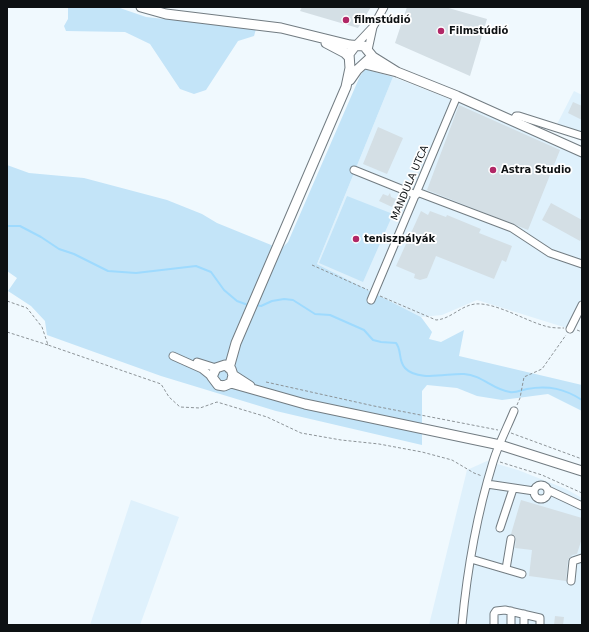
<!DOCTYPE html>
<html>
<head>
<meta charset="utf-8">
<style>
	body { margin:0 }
	#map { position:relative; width:589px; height:632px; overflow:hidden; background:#f0f9fe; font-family:"DejaVu Sans",sans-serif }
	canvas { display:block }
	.frame { position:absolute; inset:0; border:8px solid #0d1113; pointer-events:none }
</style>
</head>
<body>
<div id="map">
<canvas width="589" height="632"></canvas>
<div class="frame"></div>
</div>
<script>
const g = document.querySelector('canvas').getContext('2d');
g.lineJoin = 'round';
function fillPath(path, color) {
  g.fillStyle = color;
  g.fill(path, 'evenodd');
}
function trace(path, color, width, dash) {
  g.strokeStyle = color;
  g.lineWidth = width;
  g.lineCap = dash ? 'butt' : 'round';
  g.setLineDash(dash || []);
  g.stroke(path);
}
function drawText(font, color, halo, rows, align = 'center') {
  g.font = font + ' "DejaVu Sans",sans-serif';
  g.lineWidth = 3.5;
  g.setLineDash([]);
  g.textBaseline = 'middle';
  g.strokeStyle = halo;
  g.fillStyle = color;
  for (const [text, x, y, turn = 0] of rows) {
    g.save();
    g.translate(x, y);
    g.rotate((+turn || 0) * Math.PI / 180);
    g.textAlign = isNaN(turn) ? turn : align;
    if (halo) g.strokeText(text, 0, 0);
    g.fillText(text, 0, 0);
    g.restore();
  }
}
fillPath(new Path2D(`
	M393,77L527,129L582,155V305L570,329L477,300L442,315L421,317L317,264Z
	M574,91L582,95V141L554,130Z
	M487,461L518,470L566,489L582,498V625H429L467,470Z
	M131,500L179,517L140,625H90Z`), '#dff1fc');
fillPath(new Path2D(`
	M68,7H117L146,17L256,29L254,36L238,41L206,90L194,94L180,89L150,44L125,32L66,31L64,26L68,19Z
	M365,69L393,77L317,264L421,317L432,332L429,339L441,342L464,330L459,356L582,385V411L548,394L502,400L477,396L457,388L427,385L422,391V445L276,411L161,376L47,335L45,321L31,306L8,291L17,278L7,271V165L29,173L84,178L167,200L202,214L217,223L281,249L288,242L360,76Z
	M347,196L393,214L363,282L319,263Z`), '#c3e4f8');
trace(new Path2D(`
	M7,226H20L41,237L59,249L74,254L108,271L136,273L196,266L211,272L224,290L237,301L248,305
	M255,305L261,306L272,301L284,299L293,300L315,314L330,315L364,330L373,340L381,342L396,343C402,350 398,361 405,368C418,382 448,373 464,374C482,375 493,390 510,392C515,393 522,390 527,389C549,385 565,389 582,400`), '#9edafe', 2);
fillPath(new Path2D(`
	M302,7H371L358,28L300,11Z
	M407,7H445L487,19L470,76L395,43Z
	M573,102L582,106V120L568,113Z
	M459,105L560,150L528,230L427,190Z
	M378,127L403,138L387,174L363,164Z
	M390,193L391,197L396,199L392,207L379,201L383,194L388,196Z
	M551,203L582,220V237L580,241L542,220Z
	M421,211L428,215L430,211L446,217L447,215L481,229L479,233L512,246L506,262L502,260L494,279L436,256L427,278L420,280L414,278L415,274L396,266Z
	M521,500L582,518V538L577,554L572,555L568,560L566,581L529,576L532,550L515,548L516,538L511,534Z
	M555,616L564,617L563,625H554Z`), '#d4dfe5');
const minor = new Path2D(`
	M356,45L372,28
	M368,50L373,27L384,7
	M513,121L516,116H519L582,136
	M354,170L416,195
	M417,192L512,228L550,253L582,264
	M371,300L457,96
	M570,329L582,305
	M173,356L202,369L212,377
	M197,362L216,368
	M487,484L534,491
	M534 492a7 7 0 1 1 14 0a7 7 0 1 1-14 0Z
	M548,490L582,506
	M500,528L513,489
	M471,559L522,574
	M506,569L511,539
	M571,581L573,561L582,558
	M462,625C467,571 477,514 493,462C498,445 507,428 514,411
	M494,625V614L496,611L505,610L540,618V625
	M511,625V611
	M524,625V614`);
const major = new Path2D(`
	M141,7L166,14L281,28L350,45L364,46L373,57L397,72
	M326,43L345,53L349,57
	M365,64L397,72L457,96L582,152
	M350,80L357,70L369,59
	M229,368L236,343L346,87L350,68L349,54L355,46
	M233,375L231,383L224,386L218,385L212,377L216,368L225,365L231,369L233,375L250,386
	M231,383L305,404L500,445L582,471`);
trace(minor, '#727c82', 9);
trace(major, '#727c82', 11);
trace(new Path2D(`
	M312,265L368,290
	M380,296L436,320C451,319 460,306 475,304C495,302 526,321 545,326C551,328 558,328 564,328
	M7,301L27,308L42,327L48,345L161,384L169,397L180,407L200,408L217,402L267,417L301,433L341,440L379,444L422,452L452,460L474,473L482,476
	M577,330L582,332
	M7,332L48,345
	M266,382L374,406L498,430
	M517,405L520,398L524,377L542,369L566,335
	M511,433L582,459
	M500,462L542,475L582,493`), '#8c9397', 1, [3, 2]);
trace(minor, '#fff', 7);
trace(major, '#fff', 9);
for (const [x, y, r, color] of [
	[346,20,4,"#b12766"],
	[441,31,4,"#b12766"],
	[493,170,4,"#b12766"],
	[356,239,4,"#b12766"]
]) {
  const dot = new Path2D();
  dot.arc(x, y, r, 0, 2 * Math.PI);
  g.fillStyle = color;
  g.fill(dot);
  trace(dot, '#fff', 1.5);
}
drawText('bold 10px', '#0d1113', '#fff', [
	["filmstúdió",354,20],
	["Filmstúdió",449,31],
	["Astra Studio",501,170],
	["teniszpályák",364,239]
], 'left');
drawText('10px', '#0d1113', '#fff', [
	["MANDULA UTCA",410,183,-67]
]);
</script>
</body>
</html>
